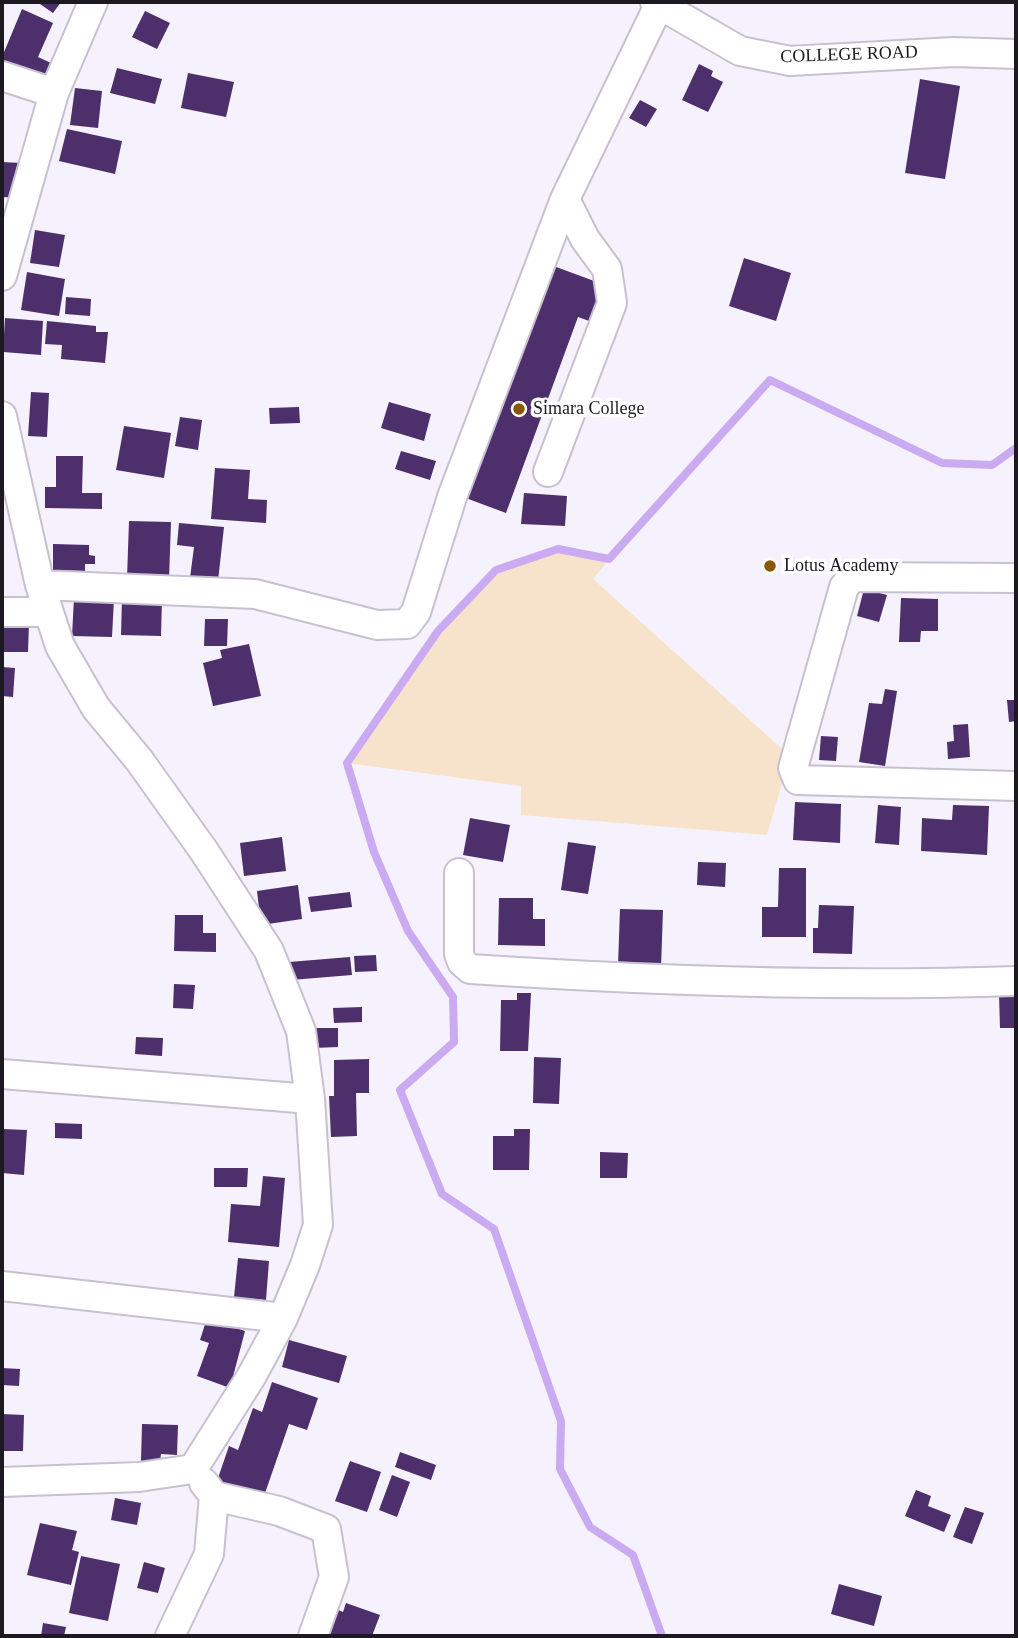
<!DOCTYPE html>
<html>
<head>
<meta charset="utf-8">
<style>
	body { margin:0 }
	#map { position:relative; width:1018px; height:1638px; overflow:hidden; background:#f6f2fd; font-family:"Times New Roman",serif }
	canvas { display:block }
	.frame { position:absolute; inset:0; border:4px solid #1c1a20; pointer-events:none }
</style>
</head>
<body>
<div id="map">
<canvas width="1018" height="1638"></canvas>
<div class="frame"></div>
</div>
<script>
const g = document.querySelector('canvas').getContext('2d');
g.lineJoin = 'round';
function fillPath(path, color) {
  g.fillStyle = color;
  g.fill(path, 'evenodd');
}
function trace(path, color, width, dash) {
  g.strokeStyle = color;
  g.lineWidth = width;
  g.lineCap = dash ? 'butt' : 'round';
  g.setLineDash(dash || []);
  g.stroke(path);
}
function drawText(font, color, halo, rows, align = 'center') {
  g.font = font + ' "Times New Roman",serif';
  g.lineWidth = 7;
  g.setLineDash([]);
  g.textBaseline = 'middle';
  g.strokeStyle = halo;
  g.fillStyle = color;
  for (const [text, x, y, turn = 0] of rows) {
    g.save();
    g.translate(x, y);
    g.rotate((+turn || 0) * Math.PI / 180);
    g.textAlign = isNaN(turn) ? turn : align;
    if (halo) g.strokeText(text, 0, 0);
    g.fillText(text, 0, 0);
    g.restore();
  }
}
fillPath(new Path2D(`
	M558,549L609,559L593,579L790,756L767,835L521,815V786L347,763L438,631L496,570Z`), '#f7e3cc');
trace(new Path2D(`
	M662,1636L633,1555L590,1527L560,1469L561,1421L494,1229L442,1194L400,1090L454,1042L453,997L408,931L374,852L347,763L438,631L496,570L558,549L609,559L770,380L942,463L992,465L1016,448`), '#caabf1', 8);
fillPath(new Path2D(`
	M37,2H61L53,13Z
	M22,9L53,23L38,57L51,63L42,83L2,66V57Z
	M145,11L170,23L157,49L132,37Z
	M699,64L713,71L711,76L723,82L708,112L682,100Z
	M117,68L162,79L155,104L110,93Z
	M188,73L234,82L226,117L181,108Z
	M920,79L960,86L945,179L905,173Z
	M75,88L102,91L98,128L70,125Z
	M640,100L657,109L646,127L629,118Z
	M67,129L122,141L115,174L59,161Z
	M2,162L21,163L18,198L2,197Z
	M35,230L65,235L59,267L30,263Z
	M744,258L791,273L776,321L729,306Z
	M548,264L605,285L592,322L578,317L506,513L463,497Z
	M27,272L65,279L59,316L21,310Z
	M66,297L91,299L90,316L65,314Z
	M5,318L43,321L41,355L3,352Z
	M47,321L96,326V332H108L105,363L61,359L62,345L45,344Z
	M31,392L49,393L47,437L28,436Z
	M389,402L431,414L424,441L381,428Z
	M299,407L300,423L270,424L269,408Z
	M180,417L202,420L198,450L175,446Z
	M124,426L171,433L164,478L116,470Z
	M401,451L436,461L430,480L395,469Z
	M56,456H83L82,493H102V509L45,508V487H56Z
	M215,468L250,470L248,499L267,500L266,523L211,519Z
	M524,493L567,496L565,526L521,524Z
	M129,521L171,522L169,579L127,578Z
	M179,523L224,527L218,581L190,578L194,547L177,545Z
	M53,544L89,545V555L95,556V564H85V571L53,570Z
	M864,589L887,595L879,622L857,616Z
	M122,597L162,598L161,636L121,635Z
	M74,598L114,599L112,637L72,636Z
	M901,598L938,599V631H921L920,642H899Z
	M205,619H228L227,646H204Z
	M4,623H29L28,652H3Z
	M249,644L261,696L213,706L203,663L222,658L220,650Z
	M2,667L15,668L13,697L2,696Z
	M885,689L897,691L885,766L859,762L869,703L882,704Z
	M1007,700H1016V721L1009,722Z
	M968,724L970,757L948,759L947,742L954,741L953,725Z
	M821,736L838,737L836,761L819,760Z
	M795,802L841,804L840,843L793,840Z
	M878,805L901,807L899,845L875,843Z
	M953,805L989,806L987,855L921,851L922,818L952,820Z
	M470,818L510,825L503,862L463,855Z
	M282,837L286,871L244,876L240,843Z
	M568,842L596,846L588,894L561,890Z
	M698,862L726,863L725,887L697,885Z
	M779,868H806V937H762V907H778Z
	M298,885L302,919L261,925L257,891Z
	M350,892L352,907L311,912L308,897Z
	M499,898H533V919H545V946L498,945Z
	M819,905L854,906L852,954L813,953V928H818Z
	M620,909L663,910L661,968L618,966Z
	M175,915H203V933H216V952L174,951Z
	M376,955L377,971L355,972L354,956Z
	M350,957L352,975L291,980L289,962Z
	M174,984L195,985L193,1009L173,1008Z
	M517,993H531L528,1051H500L501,1000H517Z
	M999,994H1016V1028H1000Z
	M362,1007V1022L334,1023L333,1008Z
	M314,1028H338V1047L314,1048Z
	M136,1037L163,1038L162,1056L135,1054Z
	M534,1057L561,1058L559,1104L533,1103Z
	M369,1059V1093H356L357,1136L331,1137L329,1096H334V1060Z
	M55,1123L82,1124V1139L55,1138Z
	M3,1129L27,1130L24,1175L2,1173Z
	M514,1129H530L529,1170H493V1136H514Z
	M600,1152L628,1153L627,1178H600Z
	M214,1168H248L247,1187H214Z
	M263,1176L285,1178L279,1247L228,1242L231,1204L260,1206Z
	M238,1258L269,1261L266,1300L234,1297Z
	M207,1318L245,1331L230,1388L197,1376L209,1343L200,1340Z
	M289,1340L347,1356L339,1383L282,1367Z
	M2,1368L20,1369L19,1386L2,1385Z
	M272,1382L318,1398L307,1430L289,1424L264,1496L217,1481L229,1446L238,1450L253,1408L262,1412Z
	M2,1414L24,1415L23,1451H2Z
	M142,1424L178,1425L177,1455L161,1454L160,1462L141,1461Z
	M400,1452L436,1465L431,1480L395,1467Z
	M350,1461L381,1472L367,1512L335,1501Z
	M392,1475L410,1482L397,1517L379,1510Z
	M916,1490L931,1496L928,1506L951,1515L944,1532L905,1516Z
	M115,1498L141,1503L137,1525L111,1520Z
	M965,1507L984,1513L972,1544L953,1537Z
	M40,1523L77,1531L72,1550L79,1552L71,1585L27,1575Z
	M81,1556L120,1564L108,1621L69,1613Z
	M144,1562L165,1568L158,1593L137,1588Z
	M839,1584L882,1596L874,1626L831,1614Z
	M346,1603L380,1615L372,1636H326L336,1609L343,1612Z
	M43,1623L66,1627L64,1636H41Z`), '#4c2f6b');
const minor = new Path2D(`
	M655,2L740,51L790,61L954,52L1016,54
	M2,76L54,93
	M2,276L54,93L93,2
	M2,416L40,585L60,646L96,708L139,760L204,851L269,951L301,1031L310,1099L318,1225L305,1265L283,1318L251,1377L193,1469L139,1477L2,1482
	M548,472L612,303L607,269L585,239L565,199
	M1016,578L852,577L844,587L793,768L798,780L1016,786
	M40,585L255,594L377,625L407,624L416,612L452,497L565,199L659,5
	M2,612H47
	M459,873V954L462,962L470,969C652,981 835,987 1016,981
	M2,1074L310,1099
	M2,1286L283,1318
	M214,1496L279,1511L326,1529L334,1577L313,1636
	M170,1636L209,1554L214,1496L204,1483`);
trace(minor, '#c7c0d1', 32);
trace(minor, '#fff', 28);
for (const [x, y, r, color] of [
	[519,409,7,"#8a5702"],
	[770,566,7,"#8a5702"]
]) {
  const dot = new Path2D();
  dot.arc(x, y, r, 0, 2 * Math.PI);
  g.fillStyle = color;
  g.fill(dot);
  trace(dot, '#fff', 2.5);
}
drawText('18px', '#1c1a20', '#fff', [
	["COLLEGE ROAD",849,55,-2]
]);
drawText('18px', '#1c1a20', '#fff', [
	["Simara College",533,409],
	["Lotus Academy",784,566]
], 'left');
</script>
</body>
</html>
